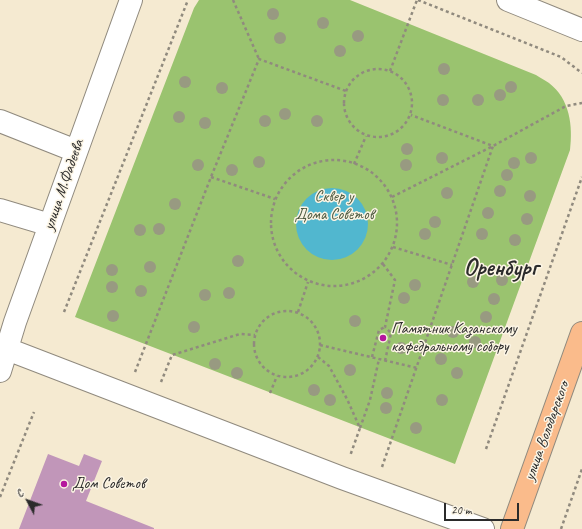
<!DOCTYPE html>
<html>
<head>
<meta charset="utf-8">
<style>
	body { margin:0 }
	#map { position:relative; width:582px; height:529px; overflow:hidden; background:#f5ead1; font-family:Caveat,sans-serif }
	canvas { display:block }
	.north { position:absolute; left:8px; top:481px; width:40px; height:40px; -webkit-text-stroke:3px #fcf5e5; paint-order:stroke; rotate:311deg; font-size:11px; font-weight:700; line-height:16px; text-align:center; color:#2b2b2b }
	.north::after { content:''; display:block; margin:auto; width:14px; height:18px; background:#2b2b2b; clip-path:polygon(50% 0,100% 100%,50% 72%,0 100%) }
	.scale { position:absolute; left:444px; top:503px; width:75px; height:18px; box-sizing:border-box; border:2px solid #2b2b2b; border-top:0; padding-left:5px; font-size:12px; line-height:14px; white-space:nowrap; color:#2b2b2b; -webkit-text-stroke:3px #fcf5e5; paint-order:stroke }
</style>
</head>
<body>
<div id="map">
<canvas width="582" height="529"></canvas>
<div class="north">С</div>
<div class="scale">20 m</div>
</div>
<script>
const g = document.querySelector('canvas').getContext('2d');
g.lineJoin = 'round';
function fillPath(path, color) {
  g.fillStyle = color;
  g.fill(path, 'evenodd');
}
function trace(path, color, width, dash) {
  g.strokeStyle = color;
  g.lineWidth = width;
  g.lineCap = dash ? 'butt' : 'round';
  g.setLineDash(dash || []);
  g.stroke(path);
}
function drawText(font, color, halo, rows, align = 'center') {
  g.font = font + ' Caveat,sans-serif';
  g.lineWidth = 3;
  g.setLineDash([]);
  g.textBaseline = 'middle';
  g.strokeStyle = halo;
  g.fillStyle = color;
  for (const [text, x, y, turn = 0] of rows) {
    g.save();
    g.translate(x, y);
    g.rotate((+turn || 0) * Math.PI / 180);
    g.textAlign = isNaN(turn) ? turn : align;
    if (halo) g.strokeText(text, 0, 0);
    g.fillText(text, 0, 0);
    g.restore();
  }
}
fillPath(new Path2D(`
	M199,0H350L536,75C540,78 545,80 549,83C570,99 573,126 570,150L455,464L75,317L194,8Z`), '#9ac36f');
fillPath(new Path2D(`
	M296 224a36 36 0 1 1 72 0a36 36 0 1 1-72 0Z`), '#51b7cf');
fillPath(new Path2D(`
	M48,454L79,466L84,454L102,461L86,501L154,528V529H19Z`), '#c196b9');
const minor = new Path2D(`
	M508,0L582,30
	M0,121L76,151
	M0,210L50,225
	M7,349L342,478L483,529
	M0,371L15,322L131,0`);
const major = new Path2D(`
	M512,529L582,333`);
trace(minor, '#908a7e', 24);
trace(major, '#908a7e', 24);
trace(new Path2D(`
	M233,0L259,59
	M418,0L561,57L582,73
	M344 103a34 34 0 1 1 68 0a34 34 0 1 1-68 0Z
	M390,71L417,0
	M271 223a63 63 0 1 1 126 0a63 63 0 1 1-126 0Z
	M354,164L366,136
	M211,177L275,199
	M392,197L493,146L566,106L582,103
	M393,247L452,265
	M383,264L395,280L385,327
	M254 344a33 33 0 1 1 66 0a33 33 0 1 1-66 0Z
	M64,312L188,0
	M298,312L308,282
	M320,345L417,368
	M318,357L329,366L347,399L360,428L350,456
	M372,357L379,330L385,327
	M385,361L391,333L385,327
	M135,372L211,177L259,59L346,91
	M161,382L172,355L240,334L255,335
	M270,393L277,376
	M360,428L370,400L379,359
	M486,449L582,177
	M382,467L493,146L411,115
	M0,497L34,412
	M561,529L582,469`), '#908a7e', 2.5, [3, 3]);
trace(minor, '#fff', 22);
trace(major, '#fabb8b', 22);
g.fillStyle = '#989a81';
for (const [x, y] of [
	[273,14],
	[323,23],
	[358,36],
	[280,38],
	[340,51],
	[444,69],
	[185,82],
	[511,87],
	[222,88],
	[500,95],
	[443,100],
	[478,100],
	[285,114],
	[179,117],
	[265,121],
	[317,121],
	[205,123],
	[407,149],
	[442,158],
	[531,158],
	[259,162],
	[514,163],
	[198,165],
	[406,165],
	[232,170],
	[507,175],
	[500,191],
	[447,193],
	[530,196],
	[175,204],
	[488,213],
	[527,219],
	[435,222],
	[159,229],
	[140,230],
	[425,234],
	[482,234],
	[515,240],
	[238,261],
	[150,267],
	[112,270],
	[502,280],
	[473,282],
	[415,285],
	[112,287],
	[141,291],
	[229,293],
	[205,295],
	[404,298],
	[494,299],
	[113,316],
	[486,317],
	[355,321],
	[194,327],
	[453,332],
	[475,342],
	[401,348],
	[441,359],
	[215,364],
	[350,370],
	[237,373],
	[457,373],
	[314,390],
	[387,393],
	[330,400],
	[442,400],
	[386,408],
	[416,428]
]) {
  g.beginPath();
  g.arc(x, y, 6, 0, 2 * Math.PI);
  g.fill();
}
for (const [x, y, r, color] of [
	[383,338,4,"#b5179e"],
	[64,484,4,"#b5179e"]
]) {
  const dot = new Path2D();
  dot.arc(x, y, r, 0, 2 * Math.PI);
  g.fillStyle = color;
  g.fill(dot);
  trace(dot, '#fcf5e5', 1.5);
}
drawText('16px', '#2b2b2b', '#fcf5e5', [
	["улица М.Фадеева",64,185,-71],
	["улица Володарского",547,431,-70]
]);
drawText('16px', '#4c593f', '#fcf5e5', [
	["Сквер у",334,197],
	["Дома Советов",334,215]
]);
drawText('16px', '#2b2b2b', '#fcf5e5', [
	["Памятник Казанскому",391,329],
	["кафедральному собору",391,347],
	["Дом Советов",72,484]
], 'left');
drawText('bold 24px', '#2b2b2b', '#fcf5e5', [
	["Оренбург",501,269]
]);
</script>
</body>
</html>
